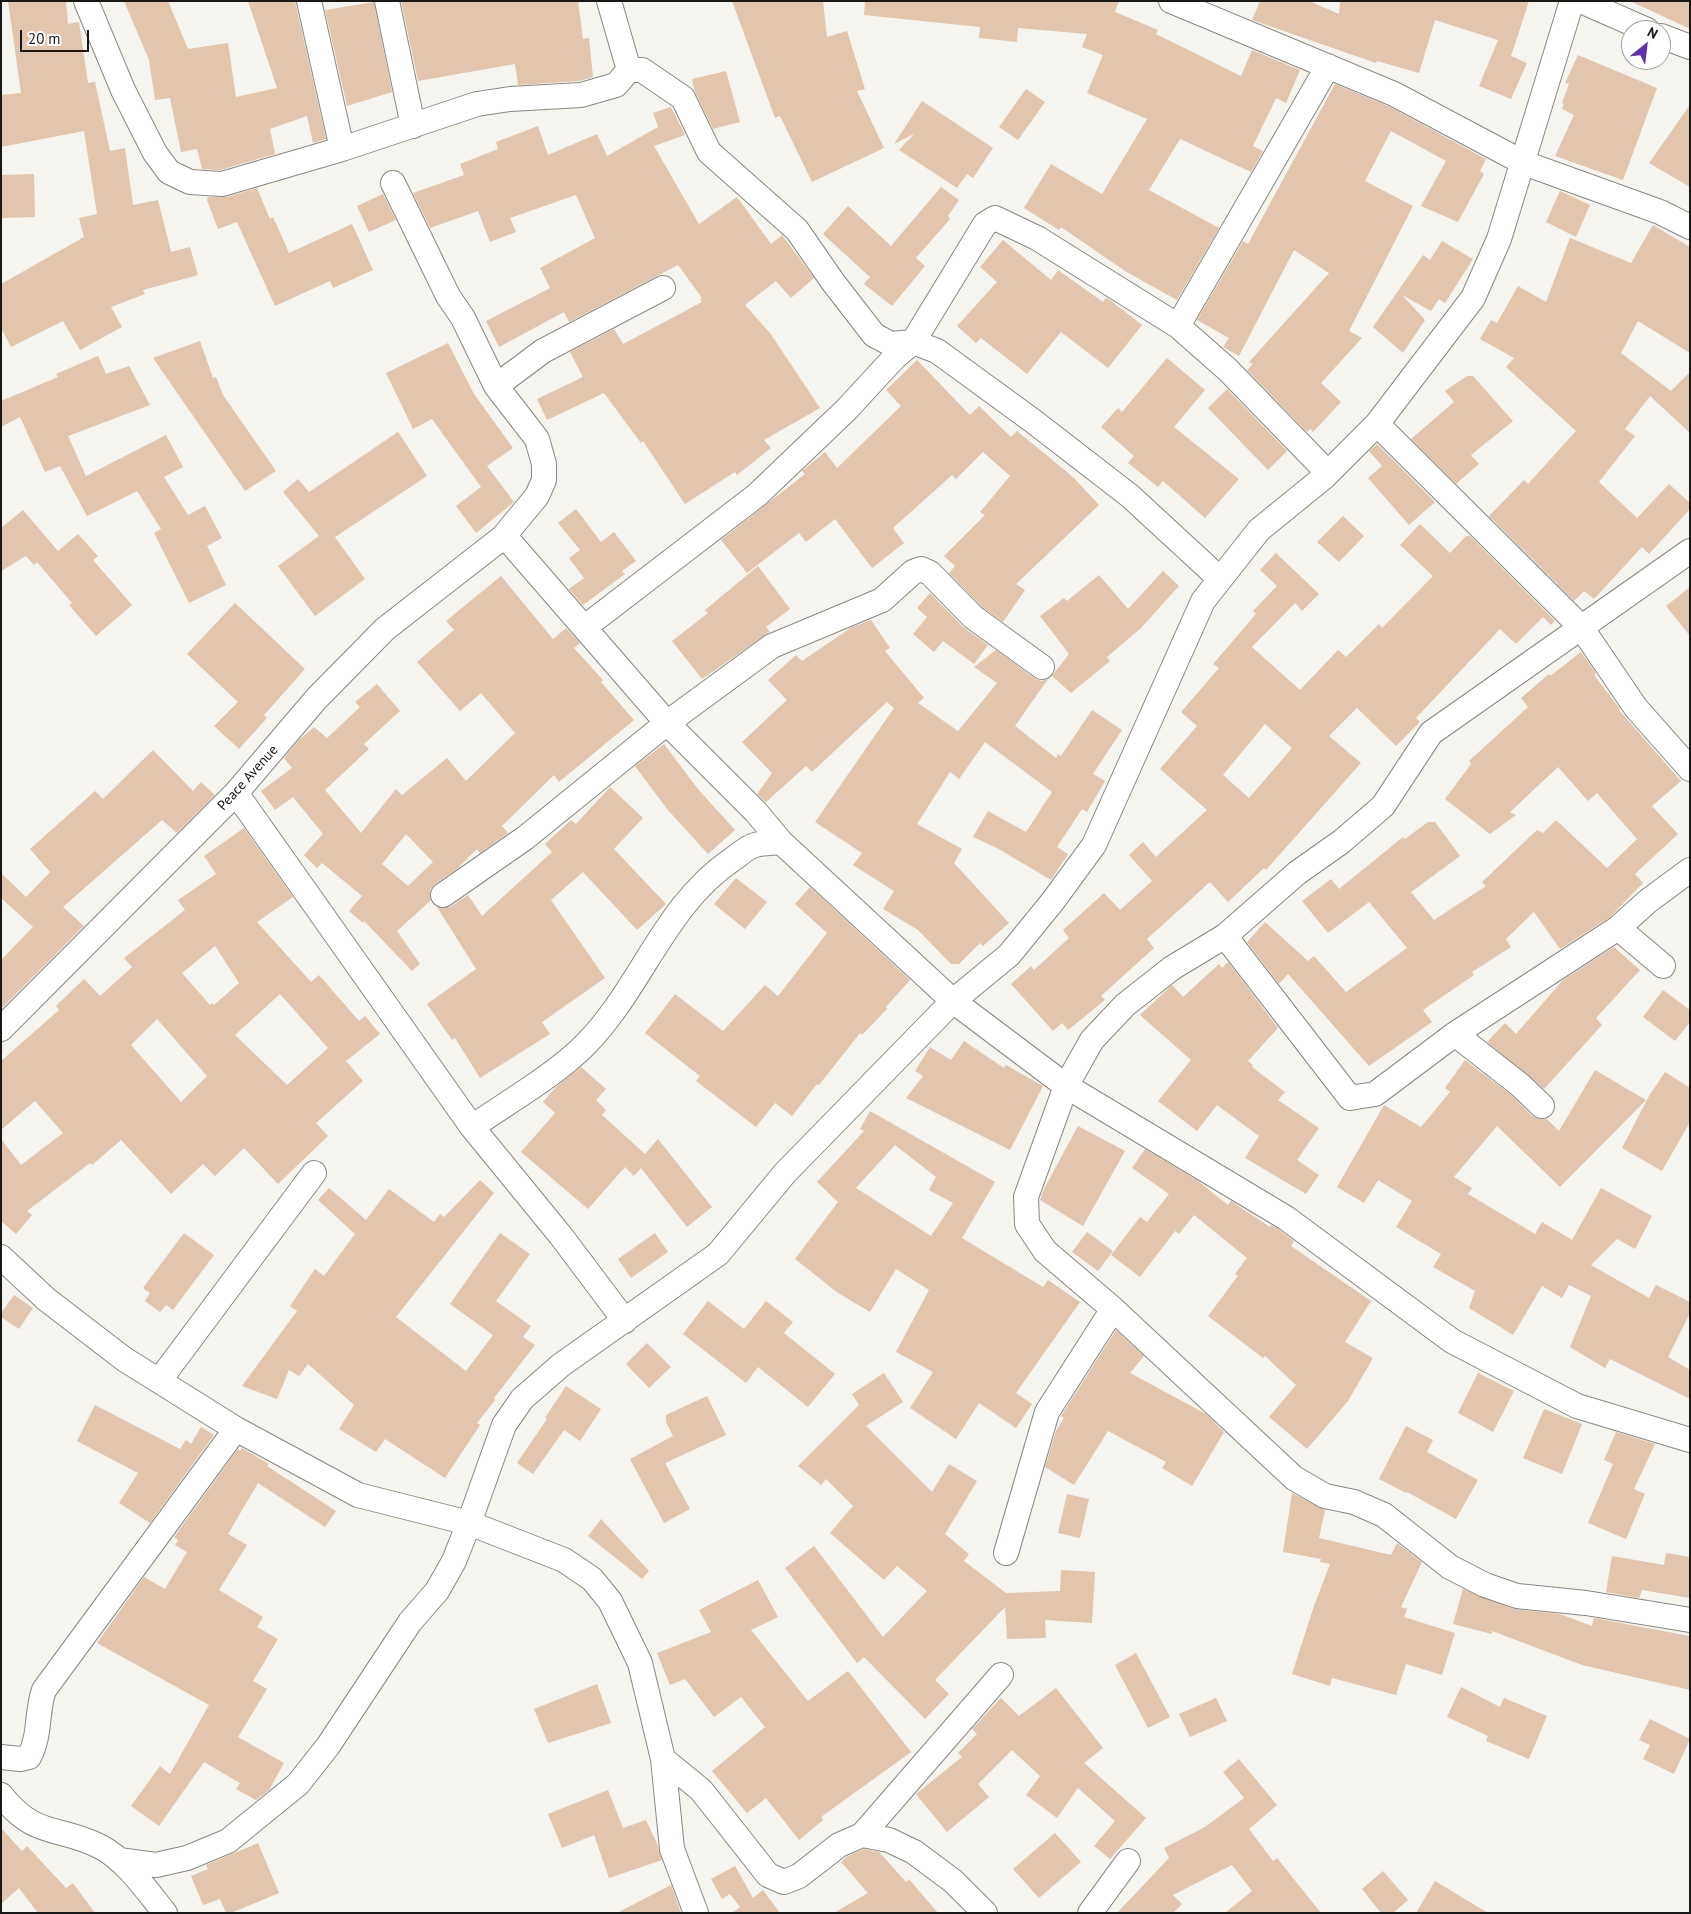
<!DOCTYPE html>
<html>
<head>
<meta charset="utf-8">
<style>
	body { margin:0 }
	#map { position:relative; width:1691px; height:1914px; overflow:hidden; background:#f5f4ee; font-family:"PT Sans",sans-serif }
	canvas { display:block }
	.frame { position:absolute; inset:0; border:2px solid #191816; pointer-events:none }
	.north { position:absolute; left:1621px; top:20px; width:50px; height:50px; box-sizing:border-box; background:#fff; border:1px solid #a3a3a2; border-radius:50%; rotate:29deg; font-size:14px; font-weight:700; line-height:20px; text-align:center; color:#191816 }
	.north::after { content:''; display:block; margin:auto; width:18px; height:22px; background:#5f35ad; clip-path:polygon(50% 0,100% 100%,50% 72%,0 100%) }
	.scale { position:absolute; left:20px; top:30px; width:69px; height:22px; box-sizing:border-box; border:2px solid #191816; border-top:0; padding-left:6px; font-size:15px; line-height:18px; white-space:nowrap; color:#191816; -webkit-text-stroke:4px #fff; paint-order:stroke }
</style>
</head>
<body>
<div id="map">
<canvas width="1691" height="1914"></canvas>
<div class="frame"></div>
<div class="north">N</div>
<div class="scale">20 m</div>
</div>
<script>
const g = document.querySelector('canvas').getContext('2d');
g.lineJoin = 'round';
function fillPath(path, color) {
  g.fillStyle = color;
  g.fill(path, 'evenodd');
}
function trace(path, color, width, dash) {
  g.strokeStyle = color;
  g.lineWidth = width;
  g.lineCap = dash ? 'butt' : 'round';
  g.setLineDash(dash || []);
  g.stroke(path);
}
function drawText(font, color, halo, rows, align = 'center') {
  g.font = font + ' "PT Sans",sans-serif';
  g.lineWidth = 4;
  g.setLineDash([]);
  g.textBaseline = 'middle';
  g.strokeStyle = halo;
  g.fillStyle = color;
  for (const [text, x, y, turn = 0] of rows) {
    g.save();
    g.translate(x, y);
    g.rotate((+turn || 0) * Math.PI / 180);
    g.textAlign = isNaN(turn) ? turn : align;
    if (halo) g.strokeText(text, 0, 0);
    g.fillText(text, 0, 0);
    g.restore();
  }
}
fillPath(new Path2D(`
	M8,1H66L68,24L79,22L88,83L95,82L110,151L125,148L133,205L158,200L171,252L190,247L198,275L143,290L145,294L111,307L122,327L80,350L63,321L11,347L1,328V284L84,237L79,218L97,214L84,131L1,147V95L21,93Z
	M124,1H168L188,49L228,43L236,97L277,88L248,1H295L326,139L313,143L307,116L270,129L275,154L220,170L202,169L197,149L181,152L170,98L155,100L149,60Z
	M401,1H578L583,39L589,38L593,77L579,81L518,85L515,64L418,81Z
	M732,1H823L827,37L847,31L865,89L857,91L884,148L812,182L780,116L775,118Z
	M865,1H1119L1115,12L1158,30L1156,34L1241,76L1252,50L1300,70L1286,103L1276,98L1253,146L1263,151L1251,172L1180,139L1149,190L1219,228L1177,300L1125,271L1061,227L1059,230L1024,208L1051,164L1102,194L1147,119L1087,93L1103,55L1082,47L1087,34L1018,28L1017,42L979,38L980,27L864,15Z
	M1260,1H1309L1339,14L1340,1H1529L1511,56L1527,63L1511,99L1479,86L1498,40L1435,20L1419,73L1377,61L1376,63L1252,20Z
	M1630,1H1690V29Z
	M374,2L392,92L347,106L325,10Z
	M1578,55L1657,88L1623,180L1555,156L1574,115L1562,109L1564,104L1562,103L1569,84L1565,83Z
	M726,71L740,122L713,129L695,92L692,79Z
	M1335,84L1388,106L1486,159L1480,171L1484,174L1458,222L1421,206L1446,161L1391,131L1365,181L1413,206L1349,331L1362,338L1321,383L1341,402L1313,432L1310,429L1307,432L1247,370L1253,364L1249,362L1329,273L1294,250L1239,356L1223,347L1229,338L1197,320L1243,241L1248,244Z
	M1026,89L1045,102L1018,140L999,127Z
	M922,101L993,148L973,178L967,174L957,188L899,150L914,134L894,144Z
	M1690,105V187L1649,163Z
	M671,107L685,135L654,146L699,224L737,197L771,244L782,235L814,278L791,298L776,281L745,305L770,333L820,408L764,440L771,448L737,475L735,472L685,504L643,441L641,443L604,393L547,420L537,399L583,377L570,352L614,329L623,344L702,302L700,299L702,298L678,265L569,322L564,312L499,347L486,321L550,288L540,268L595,238L576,195L510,218L516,232L490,242L478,211L430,228L413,193L464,175L460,164L498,149L496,142L538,126L548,155L597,134L607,156L658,127L653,113Z
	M34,174L35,217L1,218V175Z
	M941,187L959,200L948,216L950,219L916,258L925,266L892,306L864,284L870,277L823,234L848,206L891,246Z
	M257,188L270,219L273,217L289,253L352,224L373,270L333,288L330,281L275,306L237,222L218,229L207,200L208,197H226Z
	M1560,191L1590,205L1576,237L1546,222Z
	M383,194L396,220L369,232L357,206Z
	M1653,225L1690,247V353L1638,321L1621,353L1671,391L1690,372V433L1650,396L1625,429L1635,436L1599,482L1637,518L1669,484L1690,503V509L1649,554L1642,547L1594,599L1584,591L1574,601L1489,516L1524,480L1528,484L1576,431L1506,367L1514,358L1480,339L1491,320L1497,323L1518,286L1546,302L1570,238L1631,263Z
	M1003,240L1051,280L1058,270L1103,302L1106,298L1110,300L1142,325L1108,368L1061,332L1027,374L981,338L976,343L957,326L997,282L980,267Z
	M1442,241L1473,259L1445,303L1439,299L1431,311L1402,295L1425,320L1403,353L1373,327L1423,255L1430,260Z
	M200,341L213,378L216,377L223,395L276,471L245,491L153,358Z
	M448,343L474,394L513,448L487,466L514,502L476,533L456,506L481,487L432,419L413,429L386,373Z
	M98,356L106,374L129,366L150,405L68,436L86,476L166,435L183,467L164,477L188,515L205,506L222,538L207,546L226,585L189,603L154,533L161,529L137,491L87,516L60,466L45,472L20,417L1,427V401L58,377L56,374Z
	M1167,358L1205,390L1174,427L1239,479L1205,518L1163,481L1158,487L1128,463L1134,456L1101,427L1118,408L1122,412Z
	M917,360L970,415L979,406L1011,437L1017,431L1073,477L1099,505L1016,584L1025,590L1003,622L982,607L949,573L955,566L944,556L985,515L980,512L1010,476L983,452L956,479L952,475L893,528L904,543L872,568L835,519L806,542L799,533L747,573L721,540L805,474L802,471L825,452L837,468L901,406L886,390Z
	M1467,376H1473L1513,421L1471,455L1479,464L1456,484L1411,439L1454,402L1445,391Z
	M1227,389L1287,451L1268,470L1208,408Z
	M398,432L427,476L335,537L365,579L315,616L278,566L319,536L283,492L298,479L309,492Z
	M1377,444L1435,502L1409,525L1368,478L1382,466L1369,451Z
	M576,509L601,542L614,532L636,561L622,571L625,574L583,605L569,589L584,578L569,558L580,550L558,523Z
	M23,510L58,551L78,534L98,556L93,560L132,605L96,636L69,605L72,603L37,562L34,565L26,556L1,571V528Z
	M1343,516L1364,536L1339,562L1317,542Z
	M1420,524L1450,553L1466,536H1470L1555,621L1551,625L1543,617L1516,644L1500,629L1416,718L1420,722L1396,746L1357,708L1329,736L1361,763L1266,870L1264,868L1228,902L1210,882L1147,939L1154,948L1101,996L1105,1000L1068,1030L1062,1023L1053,1031L1011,984L1031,966L1034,970L1069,938L1063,930L1104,893L1120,910L1152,881L1129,855L1143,842L1156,857L1207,810L1160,769L1197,726L1181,712L1219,668L1213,664L1256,614L1253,611L1277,586L1260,570L1276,553L1319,594L1302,611L1295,603L1252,647L1300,690L1338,650L1346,657L1379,624L1382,628L1433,576L1400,545ZM1265,724L1292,748L1249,798L1223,775Z
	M758,566L790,609L766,627L770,632L702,679L672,641L708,613L705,610Z
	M1163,571L1179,586L1141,628L1107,657L1110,661L1071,693L1052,676L1069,654L1040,616L1064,598L1067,601L1099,575L1128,609Z
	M501,576L553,639L566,628L580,643L574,648L603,680L601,682L634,720L559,782L554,775L502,826L508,833L480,853L477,849L457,869L435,884L430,890L431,900L397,931L420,964L412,971L364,921L363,923L349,911L362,896L322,863L317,868L304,855L323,834L293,797L275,810L261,791L292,768L284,758L298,741L314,727L327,738L360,707L355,702L377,684L400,711L364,744L369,749L325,790L361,833L396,789L402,795L447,758L466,781L515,733L481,693L460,711L417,662L454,630L446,621ZM406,834L433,862L408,886L382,864Z
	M1690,587V636L1666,606Z
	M930,593L963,627L988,645L974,664L943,641L934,652L913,634L927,617L917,608Z
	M235,603L305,669L264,715L267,718L239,749L214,726L238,702L187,654Z
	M871,620L890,648L885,651L924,698L918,703L958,731L997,683L974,667L996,650L1034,678L1041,681L1048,679L1015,726L1056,758L1058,754L1061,756L1092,710L1122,730L1093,774L1105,781L1087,812L1082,809L1057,847L1068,854L1051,880L997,848L973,837L988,811L1026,832L1052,792L985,742L959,779L950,772L917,824L962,849L954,863L1009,923L983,946L980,943L959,964H951L918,930L883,909L894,891L853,865L862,853L815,822L894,708L887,702L812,772L806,766L766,802L757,794L772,773L742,742L787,700L768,680L796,655L802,661L852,627Z
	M1581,652L1596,673L1594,675L1620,709L1619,710L1681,781L1652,806L1678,834L1635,874L1643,883L1610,917L1560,949L1534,912L1506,939L1511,947L1472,972L1474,975L1423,1010L1432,1022L1369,1066L1288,974L1279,984L1247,942L1265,922L1308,961L1314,956L1346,992L1407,948L1369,902L1328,933L1302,901L1331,879L1339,889L1403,837L1405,839L1428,822H1435L1460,856L1411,892L1434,920L1486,886L1482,882L1537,830L1543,833L1556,820L1607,868L1637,839L1597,793L1588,801L1558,767L1510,812L1516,815L1490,834L1445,799L1471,764L1469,761L1528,707L1521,698L1549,674L1550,676Z
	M664,744L697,788L735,830L708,854L667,809L635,766Z
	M153,750L193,791L201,782L215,795L177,833L162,820L63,907L84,926L1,1009V960L33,927L1,898V873L26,897L50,872L30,849L95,791L103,799Z
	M610,787L643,818L614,849L666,904L637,930L583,872L551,900L605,978L542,1022L550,1034L480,1078L455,1038L452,1040L427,1004L476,969L437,907H450L468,895L482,916L552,852L545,844L571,820L576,824Z
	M244,828L293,897L257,922L311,982L319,975L359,1021L365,1016L380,1034L346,1061L363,1081L316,1123L328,1136L278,1184L244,1148L215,1176L203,1164L171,1194L121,1140L92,1165L90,1163L27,1211L32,1215L16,1234L1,1221V1139L21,1165L63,1133L35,1101L1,1130V1061L59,1010L56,1006L84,979L100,996L132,967L124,958L185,910L178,900L216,874L204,856ZM215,946L239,983L214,1005L212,1003L210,1005L182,973ZM280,994L328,1048L287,1085L235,1035ZM157,1019L207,1076L181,1102L131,1045Z
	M736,878L767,902L745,929L714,904Z
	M810,887L910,980L886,1007L887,1009L862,1035L860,1033L819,1085L817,1084L792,1116L775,1103L756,1127L696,1081L700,1076L645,1033L675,994L723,1031L765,985L778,996L827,933L795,904Z
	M1614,947L1640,970L1596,1018L1602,1025L1544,1089L1487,1042L1505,1023L1516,1034L1563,980Z
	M1228,962L1278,1028L1248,1061L1253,1065L1252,1067L1285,1092L1278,1100L1319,1128L1297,1160L1319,1175L1306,1194L1245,1158L1259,1136L1217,1105L1197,1131L1158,1101L1191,1060L1140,1015L1172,985L1183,997L1219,964L1222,968Z
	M1663,990L1690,1010V1022L1675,1041L1643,1017Z
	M964,1041L1004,1068L1006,1065L1043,1086L1010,1150L906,1098L923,1076L915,1071L930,1047L951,1060Z
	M1465,1060L1511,1095L1532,1116L1539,1119H1547L1559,1131L1595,1070L1646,1100L1560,1187L1497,1126L1454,1177L1472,1188L1468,1194L1535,1234L1542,1222L1572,1240L1601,1188L1652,1216L1635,1249L1617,1239L1591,1265L1649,1298L1656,1285L1690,1302V1313L1668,1357L1690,1370V1399L1610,1359L1605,1368L1570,1347L1591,1296L1569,1285L1562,1298L1542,1286L1513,1335L1469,1308L1475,1291L1433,1267L1441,1254L1396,1227L1412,1201L1378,1180L1364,1203L1337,1187L1384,1105L1421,1127L1450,1092L1445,1088Z
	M581,1067L606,1089L596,1100L606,1110L602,1115L645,1154L658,1139L712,1207L687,1227L641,1168L634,1176L625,1167L588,1209L521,1152L555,1113L543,1102L556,1087Z
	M1665,1072L1690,1088V1122L1662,1171L1622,1148L1649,1096Z
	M870,1111L995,1182L962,1238L1043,1287L1048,1280L1080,1302L1016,1393L1032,1404L1016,1428L979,1403L956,1439L910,1408L933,1372L896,1352L929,1290L896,1269L870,1312L838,1293L795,1259L838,1202L817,1182L864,1131L860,1129ZM895,1145L936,1177L929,1190L953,1203L931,1236L856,1188Z
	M1078,1126L1125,1151L1083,1226L1040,1200L1044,1189Z
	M1145,1149L1198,1181L1228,1205L1231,1201L1270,1227L1271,1225L1278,1229L1294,1241L1291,1246L1371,1301L1345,1342L1373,1358L1348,1401L1307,1449L1269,1417L1296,1385L1265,1356L1263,1358L1208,1316L1238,1276L1235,1274L1247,1258L1194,1215L1179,1234L1175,1231L1140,1277L1111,1255L1140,1217L1147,1222L1169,1194L1132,1168Z
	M480,1180L494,1193L396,1317L466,1371L493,1335L450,1304L500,1233L530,1254L496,1301L531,1326L523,1337L535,1345L494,1398L495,1400L477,1423L480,1425L445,1478L385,1439L376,1452L339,1429L354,1405L308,1364L299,1376L289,1370L277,1399L242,1386L297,1311L290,1306L315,1269L324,1276L355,1234L318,1200L329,1188L366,1220L389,1189L434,1222L440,1214L444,1217Z
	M1087,1232L1113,1251L1098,1271L1072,1252Z
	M184,1233L214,1255L173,1310L166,1305L160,1312L145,1301L150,1293L143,1288Z
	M655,1233L668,1252L631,1278L618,1259Z
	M14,1295L33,1308L19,1329L1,1317V1313Z
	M708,1301L744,1329L766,1301L793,1322L784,1333L835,1374L808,1407L758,1367L746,1383L683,1334Z
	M1116,1330L1144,1356L1130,1373L1206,1414L1224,1432L1192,1486L1162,1468L1166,1462L1108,1431L1074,1485L1045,1467L1056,1431L1064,1418L1061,1416Z
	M647,1343L671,1367L649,1388L626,1364Z
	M884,1373L903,1402L866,1426L932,1492L949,1464L977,1481L945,1534L969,1554L964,1561L1006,1593L1060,1591L1061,1570L1095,1572L1092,1623L1045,1620L1046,1638L1007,1639L1005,1607L935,1680L949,1694L925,1719L864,1657L857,1663L785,1568L814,1546L883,1637L927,1591L897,1566L884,1580L830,1533L853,1506L826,1479L821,1485L798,1466L859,1405L852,1394Z
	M1478,1373L1514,1391L1493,1432L1458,1413Z
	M566,1386L601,1409L580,1441L564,1430L533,1474L517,1463L547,1419L545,1418Z
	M707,1396L726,1435L665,1463L690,1509L664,1523L630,1459L673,1436L666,1422V1415Z
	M95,1405L180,1449L186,1440L191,1444L201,1427L214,1435L150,1523L119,1503L138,1473L77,1441Z
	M1544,1409L1582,1424L1562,1474L1523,1458Z
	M1406,1426L1433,1440L1427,1452L1478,1480L1456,1519L1407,1492L1406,1493L1379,1479Z
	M1616,1432L1655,1444L1634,1489L1645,1494L1626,1539L1588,1523L1613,1464L1604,1460Z
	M242,1448L269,1464L267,1466L336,1511L325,1527L258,1483L228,1534L247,1545L219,1590L263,1617L257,1627L278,1639L253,1681L267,1689L238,1737L284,1763L269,1790L256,1800L236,1789L240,1783L204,1762L159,1826L131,1806L160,1766L170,1774L209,1705L97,1643L144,1577L165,1589L187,1552L175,1545L178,1540L174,1537L238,1449L240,1451Z
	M1292,1493L1325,1510L1319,1538L1391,1555L1397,1543L1422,1562L1401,1607L1407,1609L1404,1617L1455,1633L1442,1675L1406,1664L1396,1695L1332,1678L1330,1686L1292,1674L1314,1606L1330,1564L1320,1562L1321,1559L1283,1552Z
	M1067,1494L1089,1499L1080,1538L1058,1533Z
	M601,1519L649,1571L642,1579L588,1536Z
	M1666,1553L1690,1557V1598L1642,1590L1639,1598L1606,1592L1612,1556L1664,1565Z
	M758,1580L778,1617L751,1630L808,1701L848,1671L911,1752L821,1817L823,1820L799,1840L766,1798L747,1813L712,1771L765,1727L741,1697L714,1717L685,1679L670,1685L657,1653L711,1632L699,1610Z
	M1463,1589L1513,1609L1560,1614L1592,1626L1594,1618L1690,1636V1690L1582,1665L1492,1631V1634L1453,1624Z
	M1136,1653L1170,1717L1148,1728L1115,1665Z
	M597,1684L611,1723L548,1743L534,1709Z
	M1461,1687L1500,1707L1504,1698L1547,1716L1529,1759L1486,1741L1488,1736L1447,1717Z
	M1056,1688L1103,1748L1084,1763L1146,1818L1110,1859L1094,1846L1115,1821L1078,1788L1057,1818L1026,1795L1040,1776L1012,1750L978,1784L989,1797L947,1832L916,1794L962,1757L958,1753L977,1734L972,1729L1001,1698L1019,1716Z
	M1216,1698L1227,1721L1190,1737L1179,1714Z
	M1650,1719L1690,1739L1674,1774L1643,1759L1650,1745L1639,1740Z
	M1239,1759L1277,1805L1249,1829L1273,1861L1277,1858L1321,1913H1225L1252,1891L1232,1865L1173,1895L1182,1904L1173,1913H1117L1169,1858L1164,1848L1205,1827L1244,1798L1223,1772Z
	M608,1790L623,1828L646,1820L658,1846L662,1860L609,1878L594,1835L562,1848L548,1814Z
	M1,1828L22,1851L27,1846L66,1888L73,1883L95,1913H38L19,1888L1,1904Z
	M1055,1833L1081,1862L1039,1898L1013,1869Z
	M258,1843L279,1893L231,1913H226L220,1899L203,1905L191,1876L208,1869L206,1865Z
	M864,1849L879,1852L906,1882L909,1879L938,1913H834L868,1893L841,1862L848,1856Z
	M735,1866L753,1898L763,1890L780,1913H732L740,1907L730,1894L722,1899L711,1879Z
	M1383,1871L1408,1900L1393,1913H1381L1362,1889Z
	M1435,1881L1488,1913H1416Z
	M671,1885L681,1913H617Z`), '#e1c5ac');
const street = new Path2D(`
	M86,1L123,90L155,153L169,172L190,182L222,184L342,149L477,104L510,99L581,95L616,85L629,70L609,1
	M309,1L342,149
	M387,1L413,126
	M1171,1L1394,94L1524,163L1660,212L1690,227
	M1581,1L1647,30
	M1661,36L1690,47
	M629,70H642L683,98L709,152L797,230L833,282L874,335L891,344L913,342L937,351L1033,421L1130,496L1220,579
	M1178,326L1328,66
	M496,386L543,351L663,288
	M1377,424L1581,627L1636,708L1690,769
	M503,537L509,541L667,723L756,812L781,842L953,1001L1066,1086L1286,1218L1452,1341L1577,1406L1690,1440
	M1690,551L1431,733L1383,806L1341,842L1297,873L1225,936L1172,968L1125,1005L1092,1040L1066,1086L1026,1197L1027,1224L1045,1251L1113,1309L1294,1478L1325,1496L1354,1502L1384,1515L1450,1567L1485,1585L1517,1596L1586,1603L1690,1620
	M585,627L757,495L847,409L895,357L913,342L985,224L995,218L1037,238L1178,326L1228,370L1328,473
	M236,793L472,1127L561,1236L625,1321
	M443,895L525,838L667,723L772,646L882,600L913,572L921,569L930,573L973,617L1042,667
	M1618,928L1663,966
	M1225,936L1350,1098L1375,1094L1455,1034L1618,928L1648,901L1690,870
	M1,1029L236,793L317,698L385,629L503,537L537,496L544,480V464L537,439L496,386L463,318L448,296L393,183
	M1455,1034L1520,1085L1542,1106
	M472,1127C508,1102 554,1076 585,1045C641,989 664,905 733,859C739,855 747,847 755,845C763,843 773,843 781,842
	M1,1257L46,1299L124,1359L236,1429L358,1495L469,1523L564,1560L592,1579L610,1601L640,1663L663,1759L672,1849L696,1913
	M159,1381L314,1173
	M1006,1553L1047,1412L1113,1309
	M1,1757L20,1759L29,1757C41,1735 36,1712 44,1690L236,1429
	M663,1759L701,1790L768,1875L784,1882L799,1876L839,1845L862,1835L889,1840L914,1852L953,1881L985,1913
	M1,1795C36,1839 57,1825 101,1847C127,1861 147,1891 165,1913
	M862,1835L1001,1675
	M119,1860L156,1865L187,1858L228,1841L298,1784L328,1746L410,1622L437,1591L454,1561L469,1523L504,1425L522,1399L561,1365L718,1254L785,1173L953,1001L1009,955L1053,901L1094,845L1203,601L1259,530L1323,478L1377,424L1473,298L1499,239L1572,1
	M1090,1913L1128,1861`);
trace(street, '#898882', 26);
trace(street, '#fff', 24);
drawText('14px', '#191816', '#fff', [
	["Peace Avenue",248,778,-48]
]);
</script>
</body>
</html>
